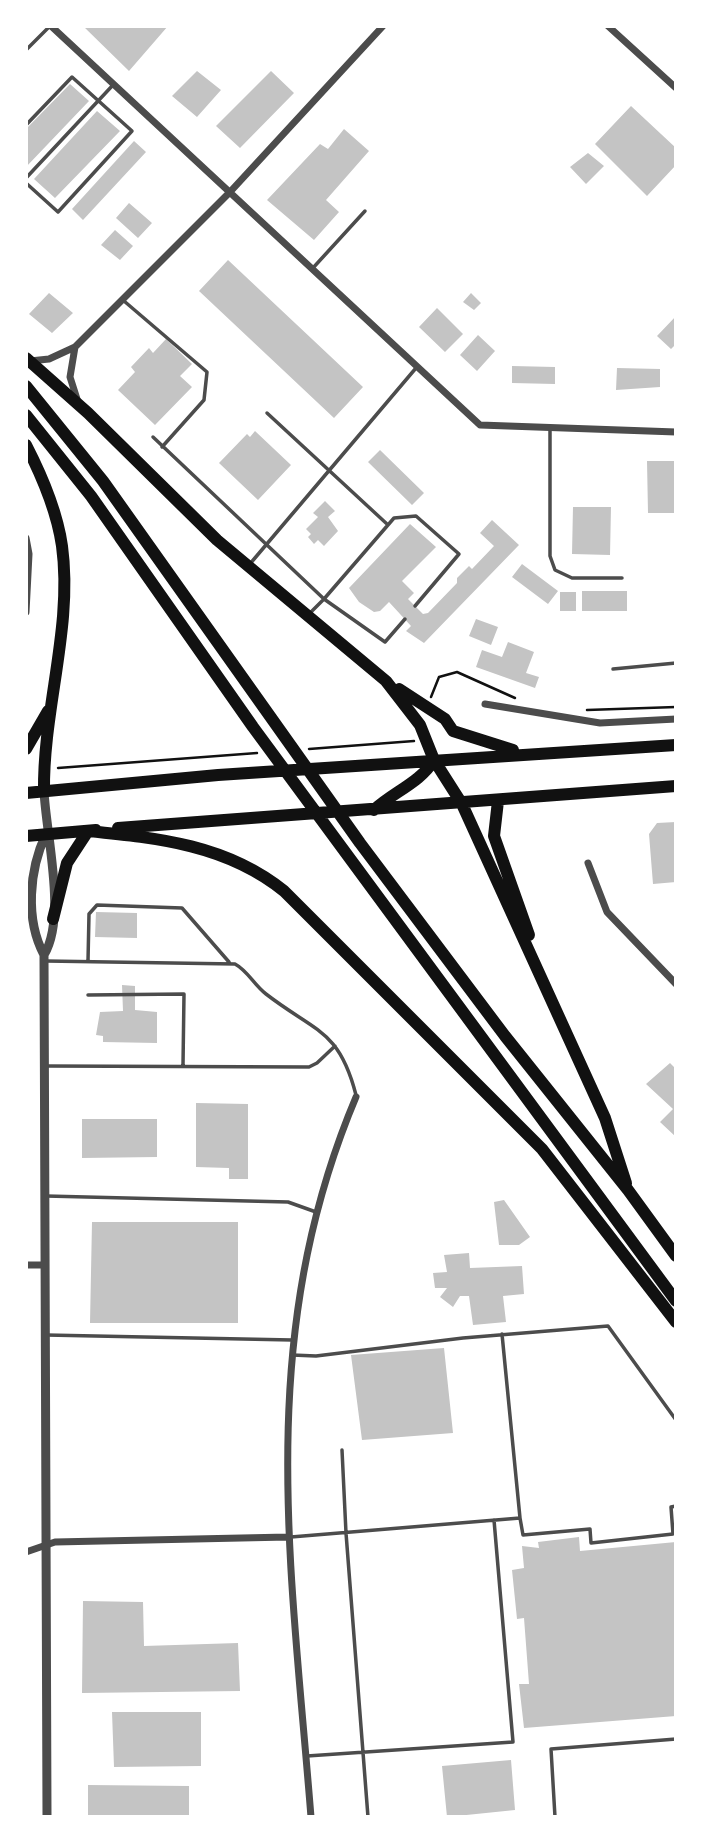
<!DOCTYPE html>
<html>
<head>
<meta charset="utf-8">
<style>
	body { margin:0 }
	#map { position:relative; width:702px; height:1843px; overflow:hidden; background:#fff; font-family:Lato,sans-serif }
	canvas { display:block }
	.frame { position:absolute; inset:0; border:28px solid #fff; pointer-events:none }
</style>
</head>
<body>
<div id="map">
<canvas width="702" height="1843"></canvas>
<div class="frame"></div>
</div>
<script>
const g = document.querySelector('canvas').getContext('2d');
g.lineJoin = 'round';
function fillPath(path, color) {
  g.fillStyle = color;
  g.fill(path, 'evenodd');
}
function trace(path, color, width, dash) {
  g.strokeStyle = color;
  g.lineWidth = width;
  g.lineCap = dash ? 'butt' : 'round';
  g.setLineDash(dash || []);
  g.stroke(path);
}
fillPath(new Path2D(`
	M83,26H168L129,71Z
	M197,71L221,90L197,117L172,96Z
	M271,71L294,93L240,148L216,126Z
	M70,84L89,101L26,167V129Z
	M631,106L676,148V165L647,196L595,144Z
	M97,111L120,131L55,198L34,179Z
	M344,129L369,151L326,200L339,212L314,240L267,200L320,144L328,149Z
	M134,141L146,152L83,220L72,209Z
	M588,153L604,166L586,184L570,167Z
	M129,203L152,223L138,238L116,218Z
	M115,230L133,246L120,260L101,245Z
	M228,260L363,387L334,418L199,291Z
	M49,293L73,313L52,333L29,314Z
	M471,293L481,303L474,310L463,302Z
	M437,308L463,334L445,352L419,327Z
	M676,316V344L671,349L657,336Z
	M478,335L495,351L477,371L460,355Z
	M166,339L192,364L180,376L192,387L155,425L118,390L135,372L131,367L149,348L153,353Z
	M512,366L555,367V384L512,383Z
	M617,368L660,369V387L616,390Z
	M255,431L291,465L258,500L219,463L247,434L250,437Z
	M380,450L424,493L412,505L368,462Z
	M647,461H676V513H648Z
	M325,501L335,511L328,517L338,531L324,546L318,540L314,544L308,537L311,534L306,529L318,517L313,513Z
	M573,507H611L610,555L572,554Z
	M492,520L519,545L424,643L406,631L411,626L389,602L380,611L374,612L359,602L349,588L410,524L436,547L402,581L414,593L408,599L423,614L428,613L457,583V578L469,566L472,569L494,546L480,533Z
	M522,564L558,591L548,604L512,577Z
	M582,591H627V611H582Z
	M560,592H576V611H560Z
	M476,619L498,627L491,645L469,636Z
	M508,642L534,652L526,673L539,677L535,688L476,667L482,650L502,657Z
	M676,822V882L653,884L649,834L657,823Z
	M96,912L137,913V938L95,937Z
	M122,985L135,986V1010L157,1012V1043L103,1042V1036L96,1035L100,1012L123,1011Z
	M670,1063L676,1069V1137L660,1122L673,1109L646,1084Z
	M196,1103L248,1104V1179H229V1168L196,1167Z
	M82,1119H157V1157L82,1158Z
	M504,1200L530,1237L519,1245H499L494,1202Z
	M92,1222H238V1323H90Z
	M469,1253L470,1268L522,1266L524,1294L503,1296L506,1322L473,1325L469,1296H460L453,1307L440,1297L447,1288H435L433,1273L447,1272L444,1255Z
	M444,1348L453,1433L362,1440L351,1355Z
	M579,1537L580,1551L676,1542V1716L524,1728L519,1684H529L524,1618L517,1619L512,1570L524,1568L522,1546L539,1548L538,1542Z
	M83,1601L143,1602L144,1646L238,1643L240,1691L82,1693Z
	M112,1712H201V1766L114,1767Z
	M511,1760L515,1810L447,1817L442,1766Z
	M88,1785L189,1786V1817H88Z`), '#c4c4c4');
trace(new Path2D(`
	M431,697L439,677L457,672L515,698
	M587,710L676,707
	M309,749L414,741
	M58,768L257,753`), '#111', 2.5);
trace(new Path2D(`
	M26,50L49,27
	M26,125L72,77L132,131L58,212L26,183
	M26,178L113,85
	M312,269L365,211
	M124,301L207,372L204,400L162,447
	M267,413L387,524
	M550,428V556L555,570L572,578H622
	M153,437L324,599L309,614
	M249,565L416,368
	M405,619L385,642L324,599L394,518L416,516L459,554L415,606
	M613,669L676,663
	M46,961L235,964C248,971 254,985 266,994C315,1032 339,1029 356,1095
	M88,961L89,914L97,905L182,908L229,962
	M88,995L184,994L183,1065
	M46,1066L309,1067L317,1063L335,1046
	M46,1196L288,1202L316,1212
	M502,1334L520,1518
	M46,1335L292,1340
	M292,1355L316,1356L463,1338L608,1326L676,1420
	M342,1450L346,1533L368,1817
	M291,1537L520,1518L523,1535L590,1529L591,1543L673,1534L671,1507L676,1506
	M307,1756L513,1742L494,1520
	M555,1817L551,1749L676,1739`), '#4c4c4c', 3.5);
trace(new Path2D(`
	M51,26L480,425L676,432
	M608,26L676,88
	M75,347L70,377L77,399
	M30,361L49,359L75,347L230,192L383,26
	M26,538L29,554L26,612
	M485,704L600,723L676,719
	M588,863L607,912L676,984
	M26,1265H44
	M26,1552L55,1542L288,1537
	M311,1817C291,1564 254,1339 356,1097`), '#4c4c4c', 7);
trace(new Path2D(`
	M44,791C46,835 67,917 44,955
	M46,834C29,870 25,919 44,955L47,1817`), '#4c4c4c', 9);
trace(new Path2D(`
	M26,358L88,413L217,540L386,681L420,725L434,760L462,804L605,1118L626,1183
	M26,386L103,481L360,843L505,1036L628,1190L676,1256
	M26,415L91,496L253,727L676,1301
	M26,445C42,476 57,511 62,546C73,627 43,709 44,791
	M399,689L445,719L453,731L513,750
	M26,749L48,711
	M26,793L218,775L676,745
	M498,801L494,836L529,935
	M374,810C393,792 420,783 434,760
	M118,828L676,786
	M88,831C159,838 227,845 284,891L542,1149L676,1322
	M26,836L96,830
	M53,919L67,863L88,831`), '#111', 12);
</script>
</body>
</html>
